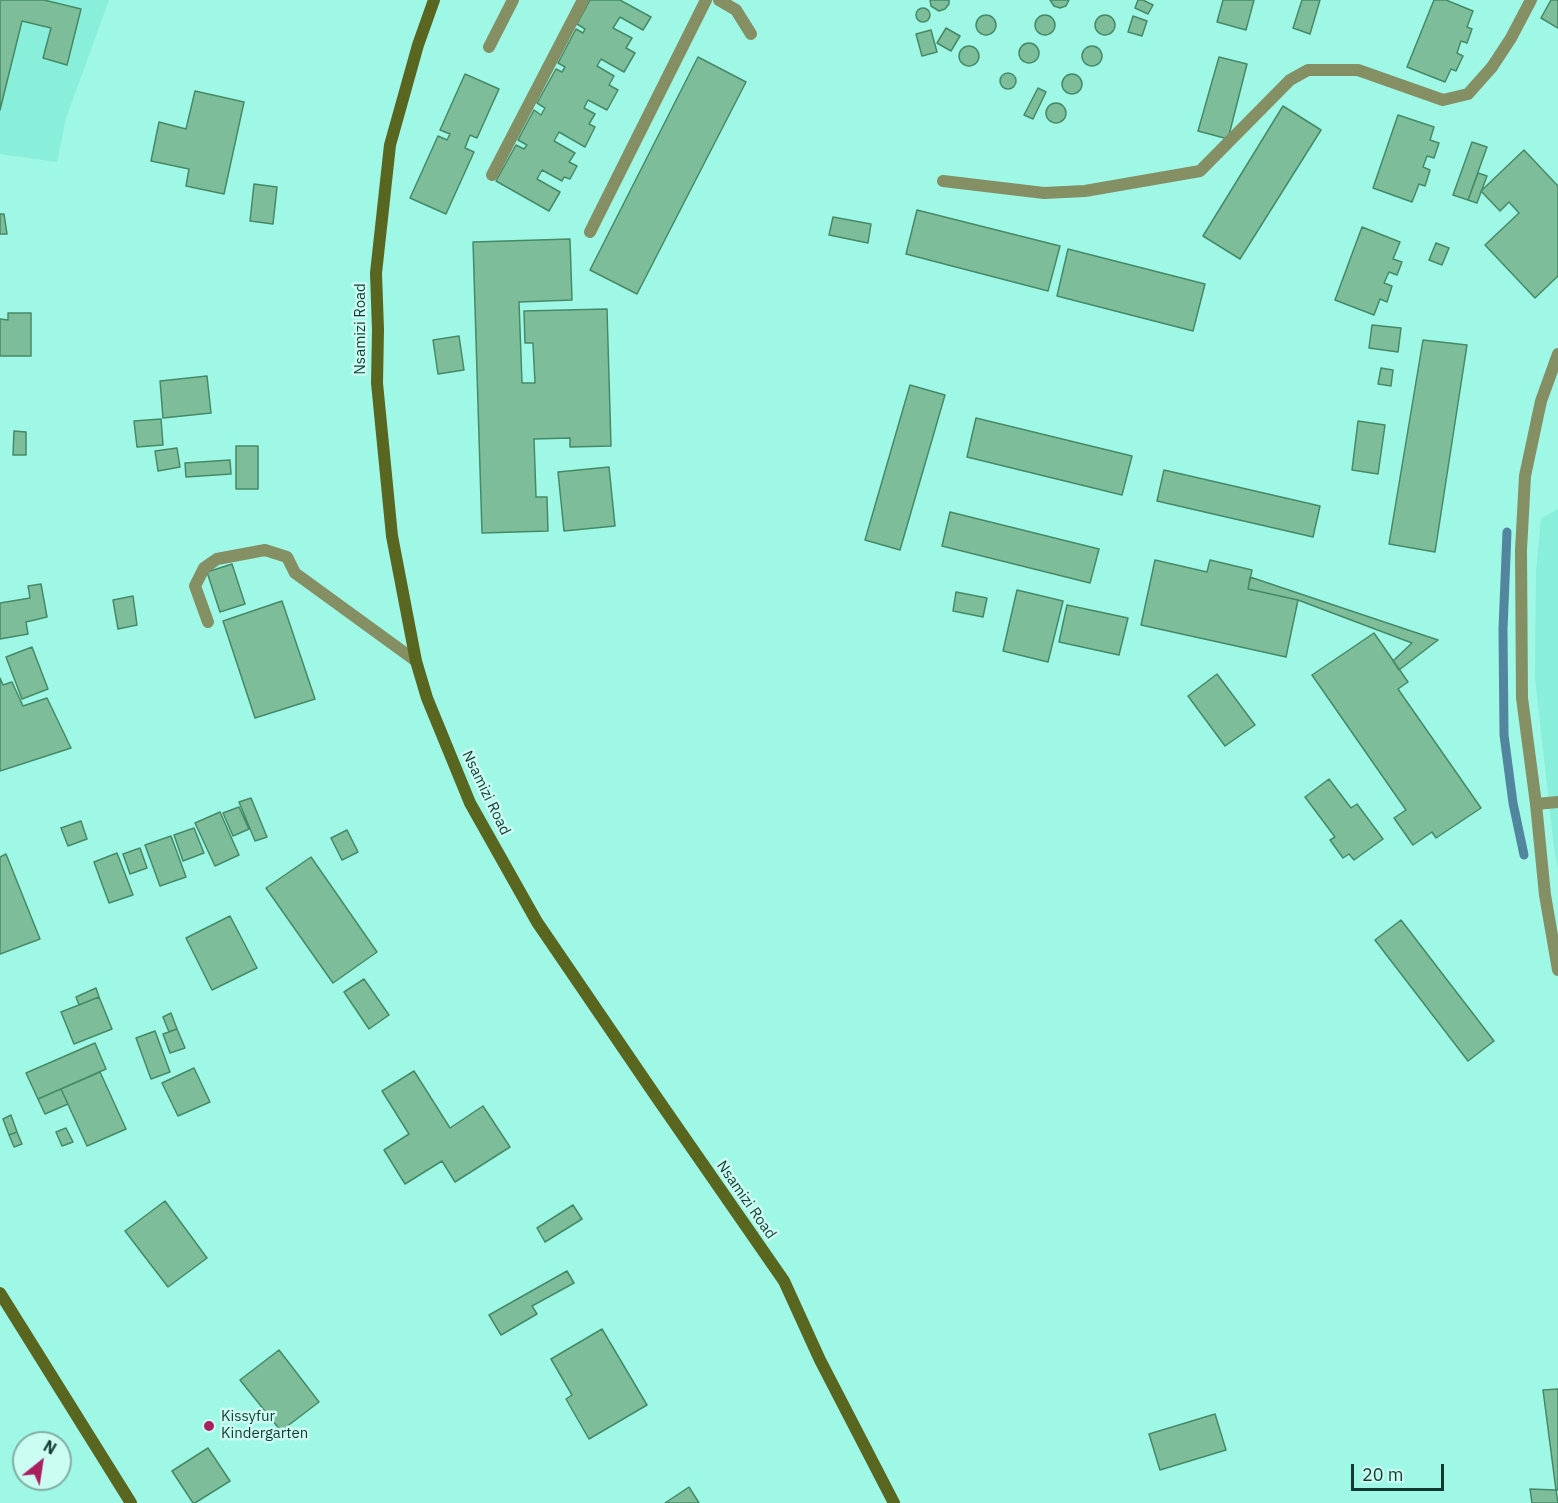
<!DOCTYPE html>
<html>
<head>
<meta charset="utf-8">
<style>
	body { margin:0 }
	#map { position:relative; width:1558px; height:1503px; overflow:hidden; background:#9ff7e5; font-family:"IBM Plex Sans",sans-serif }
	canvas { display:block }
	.north { position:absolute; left:12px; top:1431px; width:60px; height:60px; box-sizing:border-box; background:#cbfdf2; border:2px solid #81afa5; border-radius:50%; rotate:30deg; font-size:16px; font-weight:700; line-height:24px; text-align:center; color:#133932 }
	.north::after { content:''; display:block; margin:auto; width:21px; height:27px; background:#ab1f5e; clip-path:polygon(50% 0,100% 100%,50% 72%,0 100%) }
	.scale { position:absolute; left:1351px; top:1464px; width:93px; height:27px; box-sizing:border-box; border:3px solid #133932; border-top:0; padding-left:8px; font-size:18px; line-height:21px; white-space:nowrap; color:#133932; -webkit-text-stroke:4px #cbfdf2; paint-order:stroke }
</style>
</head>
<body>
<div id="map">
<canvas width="1558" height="1503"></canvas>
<div class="north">N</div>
<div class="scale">20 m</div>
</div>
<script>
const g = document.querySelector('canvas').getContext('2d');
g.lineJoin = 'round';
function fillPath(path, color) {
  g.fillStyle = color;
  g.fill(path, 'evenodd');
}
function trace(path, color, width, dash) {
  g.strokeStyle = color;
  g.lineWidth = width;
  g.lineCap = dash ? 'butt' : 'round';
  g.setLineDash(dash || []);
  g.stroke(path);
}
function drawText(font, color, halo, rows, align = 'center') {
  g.font = font + ' "IBM Plex Sans",sans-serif';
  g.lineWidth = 5;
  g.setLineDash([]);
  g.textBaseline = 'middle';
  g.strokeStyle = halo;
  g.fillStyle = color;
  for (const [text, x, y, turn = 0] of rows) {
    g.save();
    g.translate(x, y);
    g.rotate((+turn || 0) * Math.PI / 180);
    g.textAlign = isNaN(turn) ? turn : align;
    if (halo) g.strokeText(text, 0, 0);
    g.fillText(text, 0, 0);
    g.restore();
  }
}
fillPath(new Path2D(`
	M0,0H109L66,118L57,162L0,154Z
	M1558,509V869L1554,847L1535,678L1536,572L1541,518Z`), '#89eeda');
trace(new Path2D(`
	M1507,532L1503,629L1504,735L1513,803L1524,855`), '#52859e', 9);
const building = new Path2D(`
	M0,0H44L81,9L67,65L43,58L51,28L22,21L0,110Z
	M590,0H620L651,17L643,30L620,17L613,28L632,38L626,48L635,53L624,72L601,59L597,66L614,76L609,85L618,90L607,110L588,100L584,108L595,114L589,124L595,127L585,147L559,132L554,141L575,153L569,162L577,166L570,179L564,177L562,181L542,170L537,179L560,192L549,211L496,181L516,145L524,149L527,145L518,140L534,110L541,115L545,108L537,103L556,69L562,72L565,67L558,63L576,29L583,33L585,29L577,24Z
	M930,0H949V4L945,9L939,11L931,6Z
	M1050,0H1069L1066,6L1060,8L1054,6Z
	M1138,0H1143L1153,5L1148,14L1135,8Z
	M1223,0H1254L1246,30L1217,22Z
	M1302,0H1320L1310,34L1293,28Z
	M1434,0H1446L1473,11L1467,27L1472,29L1467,43L1461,41L1457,53L1463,56L1456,71L1451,69L1445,82L1407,67Z
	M1551,0H1558V28L1541,18Z
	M916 15a7 7 0 1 1 14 0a7 7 0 1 1-14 0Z
	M1095 25a10 10 0 1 1 20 0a10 10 0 1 1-20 0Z
	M976 25a10 10 0 1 1 20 0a10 10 0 1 1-20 0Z
	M1035 25a10 10 0 1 1 20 0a10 10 0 1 1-20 0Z
	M1133,16L1147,21L1142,36L1128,32Z
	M946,28L960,36L951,51L937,43Z
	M931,30L937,52L922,56L916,34Z
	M1019 53a10 10 0 1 1 20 0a10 10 0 1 1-20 0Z
	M1082 56a10 10 0 1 1 20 0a10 10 0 1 1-20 0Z
	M959 56a10 10 0 1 1 20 0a10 10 0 1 1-20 0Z
	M698,57L746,82L637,294L590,270Z
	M1219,57L1247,64L1228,139L1198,131Z
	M1000 81a8 8 0 1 1 16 0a8 8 0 1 1-16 0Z
	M465,74L499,89L477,138L470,135L465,148L474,152L446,214L410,198L438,136L447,140L450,134L440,130Z
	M1062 84a10 10 0 1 1 20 0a10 10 0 1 1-20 0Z
	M1038,88L1046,92L1033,119L1024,115Z
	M195,91L244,102L224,194L186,186L189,169L151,161L159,122L186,129Z
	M1046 113a10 10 0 1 1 20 0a10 10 0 1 1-20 0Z
	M1283,106L1321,130L1240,259L1203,236Z
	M1398,115L1434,127L1430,140L1439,143L1434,158L1427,156L1423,167L1430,170L1425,186L1419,184L1412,202L1373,188Z
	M1472,142L1487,147L1468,200L1453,195Z
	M1524,150L1558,186V276L1535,298L1485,245L1519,213L1509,202L1500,211L1481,191Z
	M1478,173L1487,176L1477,203L1468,200Z
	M254,184L277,187L273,224L250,221Z
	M917,210L1060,246L1048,291L906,254Z
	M0,214H4L7,234H0Z
	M833,217L871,224L868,243L829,235Z
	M1362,227L1400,242L1393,259L1402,262L1397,275L1389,272L1384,283L1392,286L1387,302L1380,299L1374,315L1335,300Z
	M570,239L572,300L519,302L522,383H535L533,343H525L524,311L607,309L611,446L570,447V438L534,439L536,497H547L548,531L482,533L473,242Z
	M1436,243L1449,248L1442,265L1429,260Z
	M1068,249L1205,284L1193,331L1057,296Z
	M8,313H31V356H0V319L8,320Z
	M1372,325L1401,328L1398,352L1369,348Z
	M459,336L464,370L438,374L433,340Z
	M1423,340L1467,345L1435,552L1389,544Z
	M1381,368L1393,370L1391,386L1378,384Z
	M207,376L211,413L163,418L160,381Z
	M910,385L945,395L900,550L865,540Z
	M976,418L1132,456L1122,495L967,457Z
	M161,419L163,445L137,447L134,421Z
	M1358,421L1385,425L1378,474L1352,470Z
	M14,431L26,432V455H13Z
	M236,446H258V489H236Z
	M177,448L180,467L158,471L155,451Z
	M230,460L231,474L186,477L185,463Z
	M609,467L615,526L564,531L558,472Z
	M1164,470L1320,506L1313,537L1157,501Z
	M950,512L1099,549L1090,583L942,546Z
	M1155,560L1207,572L1210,560L1252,570L1248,589L1298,600L1286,657L1141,625Z
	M232,564L245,604L220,612L207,572Z
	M1250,577L1438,640L1399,670L1393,661L1412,643L1298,600L1248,589Z
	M41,584L47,617L26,622L28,634L0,639V603L30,598L28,586Z
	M1017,590L1063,601L1048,662L1003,651Z
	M956,592L987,598L983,617L953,611Z
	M133,596L137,625L118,629L113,600Z
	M282,601L315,699L255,718L223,621Z
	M1067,605L1128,618L1119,655L1059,642Z
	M1374,633L1408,682L1398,689L1481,808L1436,838L1432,832L1413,845L1394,818L1406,810L1312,675Z
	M32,647L48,689L22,699L6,657Z
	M1217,674L1255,725L1225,746L1188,696Z
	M0,678L3,685L12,682L23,706L47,698L71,748L0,771Z
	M1329,779L1351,808L1357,804L1383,839L1354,860L1349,854L1343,858L1330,840L1335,837L1305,797Z
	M251,798L267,837L255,841L239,802Z
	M239,807L249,829L233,836L223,813Z
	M220,812L239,855L215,866L195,823Z
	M81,821L87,839L68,846L61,828Z
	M194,828L204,853L183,861L174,835Z
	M347,830L358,852L342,860L331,838Z
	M171,836L186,877L160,886L145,845Z
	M140,848L147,868L130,874L123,854Z
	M117,853L133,895L109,903L94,862Z
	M6,854L40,939L0,954V857Z
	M311,857L377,952L333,983L266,888Z
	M230,916L257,968L212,990L186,938Z
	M1401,920L1494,1041L1468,1061L1375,940Z
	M364,979L389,1015L369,1029L344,992Z
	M96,988L99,997L79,1005L76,997Z
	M99,997L112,1029L74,1044L61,1012Z
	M171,1013L177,1029L169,1032L163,1017Z
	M177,1029L185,1048L170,1053L163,1034Z
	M155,1031L170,1072L151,1079L136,1038Z
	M95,1043L106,1069L38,1099L26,1073Z
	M194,1068L210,1102L178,1116L162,1083Z
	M414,1071L450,1128L483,1106L510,1147L455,1182L442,1161L405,1184L384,1150L409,1134L382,1091Z
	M100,1072L126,1129L87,1146L61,1089Z
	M61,1089L68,1104L45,1114L38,1099Z
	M11,1115L17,1132L9,1135L3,1119Z
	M66,1128L73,1142L62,1146L56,1132Z
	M17,1132L22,1144L14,1147L9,1135Z
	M165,1201L207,1258L168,1287L125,1231Z
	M573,1205L582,1219L545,1242L537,1228Z
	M567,1271L574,1283L532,1306L537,1314L501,1335L489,1315Z
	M602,1329L647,1405L589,1439L566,1399L572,1395L551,1359Z
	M279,1350L319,1402L281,1431L240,1380Z
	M1558,1389V1490H1556L1543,1390Z
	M1215,1414L1226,1450L1160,1470L1149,1434Z
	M208,1448L230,1481L195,1503H193L172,1471Z
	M689,1487L699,1503H665Z
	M1530,1489L1556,1490L1558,1503H1532Z`);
fillPath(building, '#7ebd9a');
trace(building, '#458a67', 1.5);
trace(new Path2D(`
	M719,0L736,10L751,34
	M489,47L513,0
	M492,175L583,0
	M943,181L1044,193L1085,191L1200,171L1290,80L1308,70H1358L1443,100L1468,94L1492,67
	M590,232L706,0
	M208,622L195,586L204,568L217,559L265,550L287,557L295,573L416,661
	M1536,804L1558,802`), '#848f63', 12);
trace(new Path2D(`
	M1492,67L1511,38L1531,0
	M1558,354L1541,401L1525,476L1521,550L1522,698L1536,804L1545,895L1558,970`), '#848f63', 12);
trace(new Path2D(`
	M434,0L418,45L390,145L376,273L378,330L377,383L392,536L416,661L427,698L470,803L537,922L655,1095L784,1281L820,1360L894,1503
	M0,1293L131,1503`), '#58661f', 12);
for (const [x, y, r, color] of [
	[209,1426,6,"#ab1f5e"]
]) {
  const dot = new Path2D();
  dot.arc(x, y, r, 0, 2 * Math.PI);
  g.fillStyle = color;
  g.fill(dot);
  trace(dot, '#cbfdf2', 2);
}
drawText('15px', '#133932', '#cbfdf2', [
	["Nsamizi Road",361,329,-90],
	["Nsamizi Road",486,793,64],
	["Nsamizi Road",746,1200,55]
]);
drawText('15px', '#133932', '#cbfdf2', [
	["Kissyfur",221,1417],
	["Kindergarten",221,1434]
], 'left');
</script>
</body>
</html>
